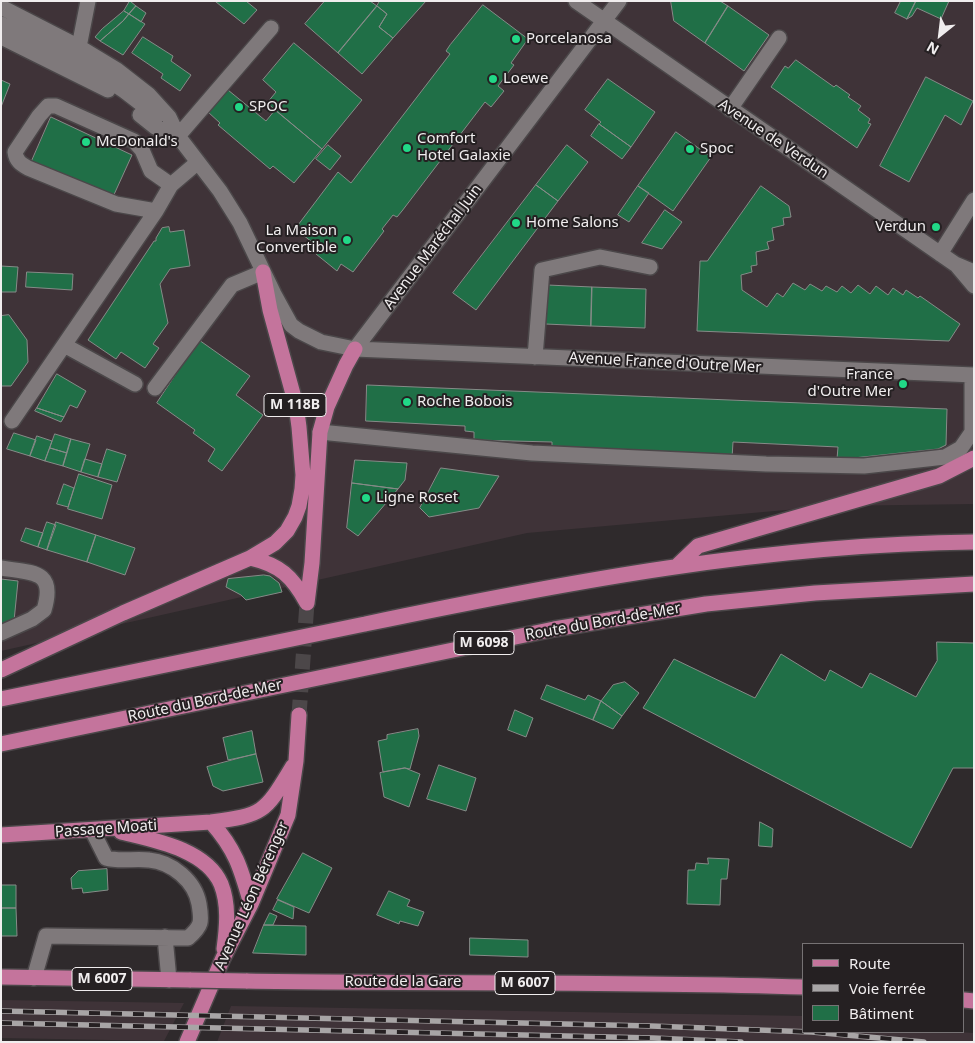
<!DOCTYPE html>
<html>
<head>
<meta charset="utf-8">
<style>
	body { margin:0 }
	#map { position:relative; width:975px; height:1043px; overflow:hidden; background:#2f2a2c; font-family:"Noto Sans",sans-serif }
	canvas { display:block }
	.frame { position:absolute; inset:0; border:2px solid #f0edee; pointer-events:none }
	.legend { position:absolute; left:802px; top:943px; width:162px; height:90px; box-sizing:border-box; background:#252022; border:1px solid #767274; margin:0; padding:6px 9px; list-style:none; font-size:15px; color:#f0edee }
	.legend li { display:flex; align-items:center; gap:10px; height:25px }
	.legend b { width:25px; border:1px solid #767274 }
	.north { position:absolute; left:915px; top:10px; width:50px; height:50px; -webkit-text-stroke:4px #252022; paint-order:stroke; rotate:209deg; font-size:14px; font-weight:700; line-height:20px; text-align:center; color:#f0edee }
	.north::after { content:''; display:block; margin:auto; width:18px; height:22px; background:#f0edee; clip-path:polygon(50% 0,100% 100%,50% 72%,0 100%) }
</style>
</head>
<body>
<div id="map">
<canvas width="975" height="1043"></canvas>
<div class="frame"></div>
<ul class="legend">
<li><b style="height:6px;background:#c4749c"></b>Route</li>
<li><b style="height:6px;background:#a8a5a6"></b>Voie ferrée</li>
<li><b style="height:14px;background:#206f47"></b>Bâtiment</li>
</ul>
<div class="north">N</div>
</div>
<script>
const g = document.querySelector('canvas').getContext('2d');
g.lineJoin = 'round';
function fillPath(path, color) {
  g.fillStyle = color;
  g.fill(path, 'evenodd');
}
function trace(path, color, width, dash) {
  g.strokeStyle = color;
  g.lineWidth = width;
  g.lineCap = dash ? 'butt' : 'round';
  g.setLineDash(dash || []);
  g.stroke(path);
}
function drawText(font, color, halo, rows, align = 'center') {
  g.font = font + ' "Noto Sans",sans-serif';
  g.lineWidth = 4;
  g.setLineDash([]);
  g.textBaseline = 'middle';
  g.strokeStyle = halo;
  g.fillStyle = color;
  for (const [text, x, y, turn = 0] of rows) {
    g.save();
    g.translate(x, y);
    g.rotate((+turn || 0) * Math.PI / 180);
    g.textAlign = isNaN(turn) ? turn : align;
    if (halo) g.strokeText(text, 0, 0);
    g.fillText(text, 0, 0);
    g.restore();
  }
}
fillPath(new Path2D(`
	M1,1H974V504L831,506L527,533L1,651Z
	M1,1000L184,1003L164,1041L1,1038Z
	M231,1006L804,1016V1032H958L974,1033V1042H217Z`), '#3f3338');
const building = new Path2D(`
	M130,1L136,6L129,14L124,11Z
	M246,1L257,10L244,24L216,2Z
	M325,1H370L377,6L338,53L305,24Z
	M380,1H426L393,38L379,27L387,14L377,6Z
	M671,1H720L728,6L705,43L674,21Z
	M901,1H916L907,19L895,13Z
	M916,1H949L941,19L917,8L912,16L907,19Z
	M483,5L528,39L511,63L514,65L498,86L504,91L491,107L485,102L402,211L397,217L393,215L382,229L384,231L353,272L341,264L337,271L316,254L320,248L295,229L338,172L351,183L450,54L446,51L450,45Z
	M136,6L146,13L141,22L129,14Z
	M377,6L387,14L379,27L393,38L362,74L338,53Z
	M728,6L769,35L744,71L705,43Z
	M124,11L129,14L123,21L100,41L95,37L102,29Z
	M129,14L145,24L123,55L100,41L123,21Z
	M143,37L173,56L171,61L191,75L180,91L161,78L163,74L132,53Z
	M294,43L362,100L322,149L267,103L276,92L263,80Z
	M796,60L834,87L836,85L850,95L848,97L861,106L858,110L870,119L868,123L871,124L857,148L771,87L785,66L788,68Z
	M926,77L973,101L961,125L945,115L909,182L880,166Z
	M608,79L655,112L631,147L599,124L601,122L585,110Z
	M1,80L10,84L1,107Z
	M228,90L266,121L275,110L322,149L294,183L273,166L270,169L218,125L220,123L208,112Z
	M51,117L132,155L112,199L31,163Z
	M599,124L631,147L622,159L591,136Z
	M676,132L711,157L673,211L638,186Z
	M328,145L341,156L330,170L316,159Z
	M567,145L588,162L558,201L536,185Z
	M536,185L558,201L476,310L453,293Z
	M638,186L649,193L629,222L618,215Z
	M761,186L789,206L791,217L783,218L784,225L772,228L774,240L767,242L769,249L756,252L757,265L751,266L752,272L741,275L742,290L767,307L777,293L783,297L793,283L805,290L810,284L822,291L826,286L837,292L842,286L851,293L858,285L870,294L876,286L888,295L893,288L903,295L906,290L918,298L920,296L960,324L949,341L697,331L700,261H707Z
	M665,210L682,222L662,249L642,243Z
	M169,227L170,232L184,230L190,266L170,269L160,284L168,323L153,344L159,348L145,368L121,352L116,359L88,340L154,241H156V238L162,228Z
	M1,266L18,267L16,292H1Z
	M27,272L73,274L72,290L26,287Z
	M547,285L592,287L591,326L545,324Z
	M592,287L646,289L645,328L591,326Z
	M9,315L27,340L28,362L11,386H1V316Z
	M199,340L250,376L236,395L263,415L222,471L208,461L215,449L193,433L195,430L157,403Z
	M57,374L86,391L77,408L70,405L64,417L37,408Z
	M367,385L947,409L946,445L938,449L844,459H837L838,447L733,442L732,458L552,449V442L474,440V432L465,431V426L366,421Z
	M37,408L64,417L61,422L35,411Z
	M14,433L36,440L30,456L7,449Z
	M55,434L71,439L67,453L50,448Z
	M37,436L52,441L45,461L30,456Z
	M71,439L90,444L81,472L63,466Z
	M50,448L67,453L63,466L45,461Z
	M107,449L126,455L117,482L98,477Z
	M85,459L102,464L98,477L81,472Z
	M355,460L407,463L405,480L398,489L352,483Z
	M441,468L499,476L479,508L429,517L420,508Z
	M79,474L112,485L102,519L68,509Z
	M352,483L398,489L358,536L347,528Z
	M64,484L74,488L68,507L57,504Z
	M47,522L56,525L47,550L38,547Z
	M56,522L96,535L87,562L47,550Z
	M26,528L43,533L38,547L21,541Z
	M96,535L135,548L125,575L87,562Z
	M264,575L270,576L279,583L282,592L246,600L241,595L226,587L228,579Z
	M1,579L18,581L14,621L1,627Z
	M937,642L974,643V768H953L911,848L643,708L674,659L755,698L781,654L825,681L830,670L862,688L870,673L916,697L937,661Z
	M625,682L639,693L622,716L601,701L613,685Z
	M547,685L585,700L588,695L601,701L593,720L541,699Z
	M601,701L622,716L613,729L593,720Z
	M515,710L533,718L526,737L508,730Z
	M418,729L419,736L410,769L405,768L383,772L378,741L387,739V735Z
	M252,731L256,754L228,760L223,738Z
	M256,754L263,782L223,791L213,786L207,767Z
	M439,765L476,778L466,811L427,799Z
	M405,768L420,774L409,807L384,797L380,773Z
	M760,822L773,829L772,847L759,846Z
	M303,853L332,868L309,913L277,899Z
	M708,858L729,859L727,879H721L720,905L687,904L688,870H695L696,863L708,864Z
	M107,869L108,890L83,893L82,888L72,889L71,878L78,871Z
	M1,885H16V908H1Z
	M389,891L410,900L407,906L424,912L418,926L400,921L399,924L377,915Z
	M278,900L294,907L293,919L273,910Z
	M1,908H16L17,936H1Z
	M270,913L277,916L273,925H264Z
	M264,925L306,926V955L253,953Z
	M470,938L528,940V957L470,955Z`);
fillPath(building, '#206f47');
trace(building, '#868b88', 1);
trace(new Path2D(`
	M299,715L307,603`), '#4c4749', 15, [15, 8]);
const minor = new Path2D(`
	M576,1L955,264L974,272
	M1,7L79,47L117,70L149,95L169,117L178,136L220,191L240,223L274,294L291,325L299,331L321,342L355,349L974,375
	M1,24C56,50 112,75 156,117
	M1,37L108,90
	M79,47L88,1
	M730,109L779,38
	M140,115L155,127L178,136
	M178,136L271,28
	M156,211L116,204L28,168C21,164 16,161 15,152L39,116L48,106H56L134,141L142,150L151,171L171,185
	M940,254L974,200
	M958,267L974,286
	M64,345L135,384
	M355,349L619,1
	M535,357L542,270L600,257L650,267
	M155,388L232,285L263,272
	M12,421L156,211L171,185L198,162
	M320,432L532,453L766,464L864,466L945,457L961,448L972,432V375
	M1,568C33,573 56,570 44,610L32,619L1,633
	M165,937L169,980
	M34,978L46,936L188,938C202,926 202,922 199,904C195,881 172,862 149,860C135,858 120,862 106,858L92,830`);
const major = new Path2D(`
	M250,558C280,565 292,576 307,603
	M677,566L698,546L939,476L974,458
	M307,603L312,563L320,432L327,407L346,365L355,349
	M1,670L123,613L250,558L275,543L287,531L295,517L299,506L302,489L303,475L299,427L296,405L270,310L263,272
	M1,699C123,674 244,649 365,624C566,582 768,544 974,542
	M1,744L554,629L706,604L815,593L974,584
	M211,822C236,850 241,869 251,904
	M121,832C153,840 206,849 221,884C229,904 227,927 224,949
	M1,835L211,822C265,815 265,812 293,766
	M1,977L191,980
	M246,981C432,984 618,981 804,987
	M964,1000L974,1001
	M187,1042L223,958L251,904L288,815L296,761L299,715`);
trace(minor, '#4b4749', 18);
trace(major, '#4b4749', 18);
trace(minor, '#7f797b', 15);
trace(major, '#c4749c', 15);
const rail = new Path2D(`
	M1,1011L651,1026L812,1032L924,1042
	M1,1023L653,1038L741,1042`);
trace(rail, '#a8a5a6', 5.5);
trace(rail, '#252022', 4, [11]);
const majorBridge = new Path2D(`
	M191,980L246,981`);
trace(majorBridge, '#4b4749', 18, []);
trace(majorBridge, '#c4749c', 15);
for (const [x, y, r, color] of [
	[516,39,5,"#21d887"],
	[493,79,5,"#21d887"],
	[239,107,5,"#21d887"],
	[86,142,5,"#21d887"],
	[407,148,5,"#21d887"],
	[690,149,5,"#21d887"],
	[516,223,5,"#21d887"],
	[936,227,5,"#21d887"],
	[347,240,5,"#21d887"],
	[903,384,5,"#21d887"],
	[407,402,5,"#21d887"],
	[366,498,5,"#21d887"]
]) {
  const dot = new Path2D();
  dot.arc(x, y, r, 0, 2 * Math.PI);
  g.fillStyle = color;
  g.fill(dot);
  trace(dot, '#252022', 2);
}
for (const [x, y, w] of [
	[295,405,62],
	[484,643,60],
	[102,979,60],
	[525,983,60]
]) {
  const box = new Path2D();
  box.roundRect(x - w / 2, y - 11.5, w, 23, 4);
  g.fillStyle = '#252022';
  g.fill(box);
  trace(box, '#f0edee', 1);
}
drawText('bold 14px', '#f0edee', null, [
	["M 118B",295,405],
	["M 6098",484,643],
	["M 6007",102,979],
	["M 6007",525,983]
]);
drawText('15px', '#f0edee', '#252022', [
	["Porcelanosa",526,39],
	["Loewe",503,79],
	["SPOC",249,107],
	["Comfort",417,139],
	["Hotel Galaxie",417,156],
	["McDonald's",96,142],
	["Spoc",700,149],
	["Home Salons",526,223],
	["Verdun",926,227,"right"],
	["La Maison",337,231,"right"],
	["Convertible",337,248,"right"],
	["France",893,375,"right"],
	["d'Outre Mer",893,392,"right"],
	["Roche Bobois",417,402],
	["Ligne Roset",376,498]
], 'left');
drawText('15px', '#f0edee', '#252022', [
	["Avenue de Verdun",773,139,34],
	["Avenue Maréchal Juin",433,247,-53],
	["Avenue France d'Outre Mer",665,363,3],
	["Route du Bord-de-Mer",603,622,-10],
	["Route du Bord-de-Mer",205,701,-12],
	["Passage Moati",106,829,-4],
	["Avenue Léon Bérenger",252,896,-66],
	["Route de la Gare",403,982]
]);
</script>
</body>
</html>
